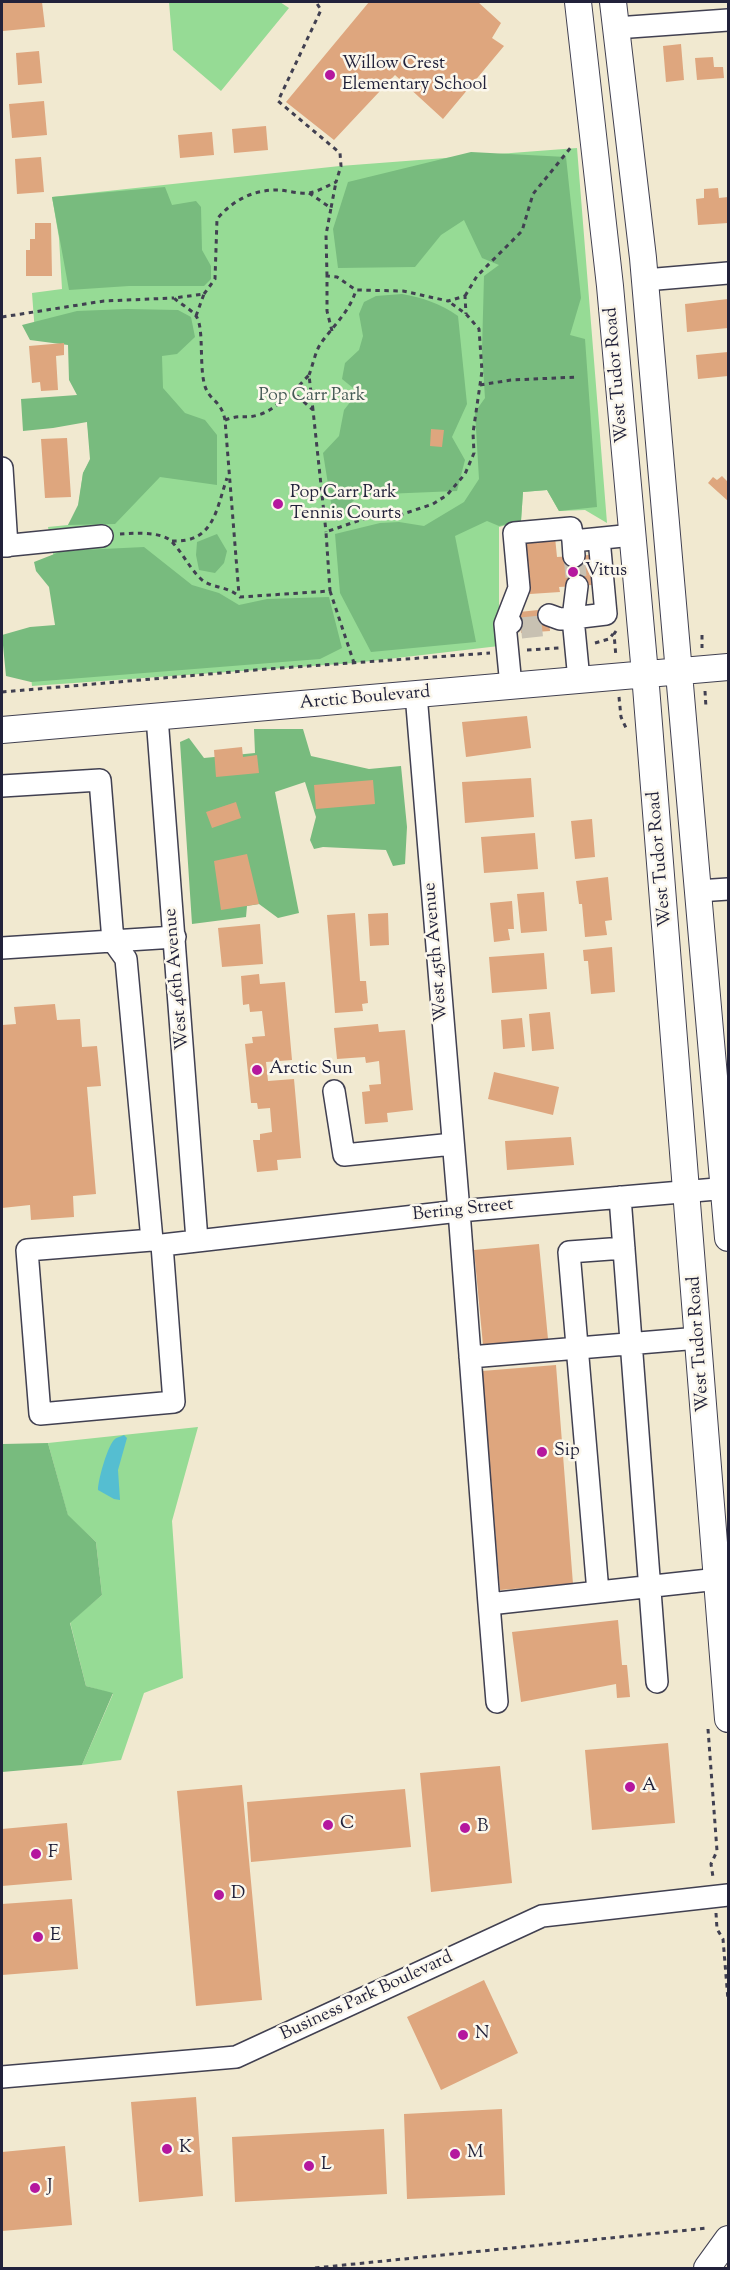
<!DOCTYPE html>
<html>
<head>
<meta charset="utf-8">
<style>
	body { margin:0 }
	#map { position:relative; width:730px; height:2270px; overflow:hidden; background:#f1e9d0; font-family:"Sorts Mill Goudy",serif }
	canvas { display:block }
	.frame { position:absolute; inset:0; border:3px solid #22223b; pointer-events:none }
</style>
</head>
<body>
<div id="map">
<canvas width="730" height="2270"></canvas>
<div class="frame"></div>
</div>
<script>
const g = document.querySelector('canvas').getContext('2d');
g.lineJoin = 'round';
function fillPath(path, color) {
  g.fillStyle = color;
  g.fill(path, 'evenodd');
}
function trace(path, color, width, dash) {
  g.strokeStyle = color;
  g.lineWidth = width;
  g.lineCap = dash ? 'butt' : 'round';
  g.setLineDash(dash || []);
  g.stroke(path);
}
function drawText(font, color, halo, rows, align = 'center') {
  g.font = font + ' "Sorts Mill Goudy",serif';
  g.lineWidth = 5;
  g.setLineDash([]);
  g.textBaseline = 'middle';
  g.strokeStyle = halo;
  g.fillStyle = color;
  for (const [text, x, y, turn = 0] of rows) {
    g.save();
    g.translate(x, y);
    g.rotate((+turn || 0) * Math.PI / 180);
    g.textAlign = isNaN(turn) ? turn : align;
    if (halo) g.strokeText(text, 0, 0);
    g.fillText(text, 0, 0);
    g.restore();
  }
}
fillPath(new Path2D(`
	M169,2H280L289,8L221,91L173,50Z
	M577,148L607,523L585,510L559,511L547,490L523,492L521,521L499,527V646L354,663L32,686L27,638L59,629L56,569L48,527L68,525L78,509L83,473L91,459L87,421L56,425L78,400L71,332L35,333L32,293L62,289L59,238L52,197L340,166Z
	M198,1427L172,1521L183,1678L144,1693L121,1760L82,1765L113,1694L86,1686L70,1622L102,1595L96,1542L68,1516L48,1443Z`), '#96db95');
fillPath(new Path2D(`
	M471,152L566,157L581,298L570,335L585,339L597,507L559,511L547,490L523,492L521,521L499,526L487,521L455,536L476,642L371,652L340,593L335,534L380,523L399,522L424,526L464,502L479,479L475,412L485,398L482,351L484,276L499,265L482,258L464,220L441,235L415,267L338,268L333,229L348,182Z
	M165,187L172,205L196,201L201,207L202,250L211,266V279L204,286H129L69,290L52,197Z
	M402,294C423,298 440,303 458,316L467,404L452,437L465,460L457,491L384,494L355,499L343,511L332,509L323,453L339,436L344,410L358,392L342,379L345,363L359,350L363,336L359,314L364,302L376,296Z
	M127,309L178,310L191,317L195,337L177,354L162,356L163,388L185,413L205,420L217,435V485L160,477L115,524L68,525L78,505L83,473L90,459L87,422L53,428L23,431L21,399L77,395L69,380L68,345L30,340L22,325L77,311Z
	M217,534L227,551L224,563L215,573L199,570L196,555L197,542Z
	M144,547L192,585L219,593L239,605L267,599L329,597L342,648L320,659L31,682L6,676L2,635L30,627L55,625L49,587L36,571L34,562L62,551Z
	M254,729H303L311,756L369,769L401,766L407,827L405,864L393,866L386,850L323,847L314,849L310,840L316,817L305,782L275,792L299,913L278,918L259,904L247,906L246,917L192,924L180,742L189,738L204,758L255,753Z
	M2,1431L3,1444L48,1443L68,1515L96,1542L102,1595L70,1623L86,1686L113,1693L82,1765L2,1772Z`), '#78bb7e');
fillPath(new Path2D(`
	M124,1435L127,1438L118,1470L120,1500L114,1499L98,1490C98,1480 108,1444 115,1439C116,1438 122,1436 124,1435Z`), '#55bed1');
fillPath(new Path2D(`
	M2,2H42L45,27L3,31Z
	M369,2H478L501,23L492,38L504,46L443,119L395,75L334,140L286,102Z
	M681,44L684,80L666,82L663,46Z
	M39,51L42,83L18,85L16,53Z
	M713,57L714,67H723L724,78L697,80L695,58Z
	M44,101L47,135L12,138L9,104Z
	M266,126L268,150L234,153L232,129Z
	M212,132L214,155L180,158L178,135Z
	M41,157L44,192L17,194L15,159Z
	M718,188L719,198L728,197V223L698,225L696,199L704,198V189Z
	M35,223H51L52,276H26V250H30V239H35Z
	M728,299V328L687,332L685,304Z
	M64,343V355L56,356L58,390L41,391L40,382L32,383L29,346Z
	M728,352V376L698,379L696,355Z
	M431,429L444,430L442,447L430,446Z
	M67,438L71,497L45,498L41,439Z
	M722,476L728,482V501L708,483L713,477L717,480Z
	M555,537L557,557L589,555L592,585L559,587L560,592L530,594L525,540Z
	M548,609L550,631L521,633L519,612Z
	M527,716L531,748L466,757L462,722Z
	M242,747L243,757L257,755L259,773L216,777L214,750Z
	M531,778L534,817L465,823L462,782Z
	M373,780L375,804L316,809L314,785Z
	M236,802L241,818L212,828L206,812Z
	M592,819L595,857L575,859L571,821Z
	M535,833L538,869L484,873L481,837Z
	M247,854L259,904L221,910L214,861Z
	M608,877L612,920L605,921L607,935L585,937L582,904H579L576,881Z
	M544,892L547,931L521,933L517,894Z
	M512,901L514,929H508L510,940L494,942L490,903Z
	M355,913L360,981H366L368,1003L362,1004L363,1011L335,1013L327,915Z
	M388,913L389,945L370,946L368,914Z
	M260,924L263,964L222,967L218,928Z
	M612,947L615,992L591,994L588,961H584L583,950Z
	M544,953L547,989L492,993L489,957Z
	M259,974L260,984L285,982L292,1060L266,1062L268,1081L294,1079L301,1158L277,1160L278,1170L257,1172L253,1140H260V1134L272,1132L270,1108L258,1109L257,1103H251L245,1044L253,1043L252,1037L265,1036L262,1011L250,1012L249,1004L243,1005L241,976Z
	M55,1004L57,1020L80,1019L82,1047L97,1046L101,1086L87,1087L96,1194L73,1196L74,1217L31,1220L30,1205L2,1208V1025L16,1024L14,1007Z
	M550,1012L554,1049L532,1051L529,1014Z
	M522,1018L525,1047L503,1049L501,1020Z
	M378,1024L379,1032L405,1030L413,1110L387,1113L388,1122L365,1124L362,1092L370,1091L369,1085L381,1084L379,1061L366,1063L365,1057L337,1059L334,1028Z
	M494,1072L559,1087L553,1115L488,1099Z
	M571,1137L574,1165L507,1170L505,1141Z
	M539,1244L548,1339L483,1345L474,1250Z
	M556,1365L573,1584L500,1590L482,1371Z
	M618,1620L622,1665H627L630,1697L617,1698L616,1684L521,1702L512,1632Z
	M668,1743L675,1823L592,1830L585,1750Z
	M500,1766L512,1883L431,1892L420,1773Z
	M242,1785L262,2000L196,2006L177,1791Z
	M405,1789L411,1847L251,1862L247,1802Z
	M67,1823L72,1880L2,1886V1829Z
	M72,1899L78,1969L2,1975V1904Z
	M484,1980L518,2053L441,2090L407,2017Z
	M196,2097L203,2196L139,2202L131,2102Z
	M502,2109L505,2195L407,2199L404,2114Z
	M384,2129L387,2194L235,2202L232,2137Z
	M65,2146L72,2225L2,2231V2152Z`), '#dea67e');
trace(new Path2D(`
	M574,556L577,586
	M521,628L550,625`), '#c8c1b2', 21, [21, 10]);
const minor = new Path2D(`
	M616,28L728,20
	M645,280L728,273
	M2,468L7,546
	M2,546L102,536
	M574,556L573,541L633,535
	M549,615L560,619L573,618L577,586
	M511,623L505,624L511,686
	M505,624L519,588L514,533L571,528L573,541
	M579,680L573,618L606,614L599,539
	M416,694L459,1211L489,1604
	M157,717L197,1240
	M2,786L100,780L113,941L126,959L152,1240L27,1250L40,1414L174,1402L162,1245L459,1211L728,1188
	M698,891L728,889
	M2,948L175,937
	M334,1091L344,1155L453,1144
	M620,1197L657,1682
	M470,1357L699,1338
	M598,1592L569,1252L624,1248
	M497,1702L489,1604L718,1579
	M2,2077L236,2057L542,1916L728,1895`);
const major = new Path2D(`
	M578,2L610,286L645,674L728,1719
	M613,2L643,258L728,1238
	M2,730L728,667
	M707,2268L728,2239`);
trace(minor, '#414051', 24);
trace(major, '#414051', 28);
trace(new Path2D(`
	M309,193L331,208L336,182
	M327,276L326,235L331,208
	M204,294L215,279L217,219C233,200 254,189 280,190C289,191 300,194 309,193C317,192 327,186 336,182L341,166L340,153L278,101L321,10L316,2
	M465,296L477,276L522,231L533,194L572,146
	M196,316L204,294L174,298C180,304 191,309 196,316C205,328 198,370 206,389C212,402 221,401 225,420L239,595
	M2,317L104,301L174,298
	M332,331L327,311V276L337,277L356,290L403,291L448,301L465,296L466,314
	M309,375C313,365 315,352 321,343C334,325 350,311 356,290
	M480,385L511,380L578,377
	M293,392L309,375L313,410
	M225,420C240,414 245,419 258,415C271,412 282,400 293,392L313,410L326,532
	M120,534C134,533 164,531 173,543C184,555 190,569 202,580C214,589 226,585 240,597L330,591L326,532L363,519L403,514L433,504L447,495L465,474L474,453L473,433L482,371L479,329L466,314L448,301
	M172,541C214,543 216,510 227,478
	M330,591L354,663
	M616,631L614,634L616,657
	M702,635V648
	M595,643L609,639L613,634
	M527,650L559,648
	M705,691L706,708
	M2,692L267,669L490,653
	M619,697L621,717L627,730
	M708,1729L717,1851L711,1864L713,1877
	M716,1913L717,1929L723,1939L728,2000
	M315,2268L708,2228`), '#414051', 3, [4.5, 4.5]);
trace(minor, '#fff', 21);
trace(major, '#fff', 26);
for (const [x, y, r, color] of [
	[330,75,6,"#b5179e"],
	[278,504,6,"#b5179e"],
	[573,572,6,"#b5179e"],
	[257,1070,6,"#b5179e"],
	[542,1452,6,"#b5179e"],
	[630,1787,6,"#b5179e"],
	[328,1825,6,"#b5179e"],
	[465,1828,6,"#b5179e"],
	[36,1854,6,"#b5179e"],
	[219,1895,6,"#b5179e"],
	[38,1937,6,"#b5179e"],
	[463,2035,6,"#b5179e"],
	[167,2149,6,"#b5179e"],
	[455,2154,6,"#b5179e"],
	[309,2166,6,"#b5179e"],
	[35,2188,6,"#b5179e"]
]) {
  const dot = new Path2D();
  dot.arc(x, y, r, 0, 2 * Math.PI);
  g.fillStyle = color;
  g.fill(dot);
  trace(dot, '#fbf7ec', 2);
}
drawText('18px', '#22223b', '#fbf7ec', [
	["Willow Crest",342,65],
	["Elementary School",342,86],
	["Pop Carr Park",290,494],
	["Tennis Courts",290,515],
	["Vitus",585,572],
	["Arctic Sun",269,1070],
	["Sip",554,1452],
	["A",642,1787],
	["C",340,1825],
	["B",477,1828],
	["F",48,1854],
	["D",231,1895],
	["E",50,1937],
	["N",475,2035],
	["K",179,2149],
	["M",467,2154],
	["L",321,2166],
	["J",47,2188]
], 'left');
drawText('18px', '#22223b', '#fbf7ec', [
	["West Tudor Road",618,375,-95],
	["Arctic Boulevard",365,699,-5],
	["West Tudor Road",661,859,-95],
	["West 45th Avenue",437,952,-95],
	["West 46th Avenue",178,979,-95],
	["Bering Street",463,1211,-6],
	["West Tudor Road",700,1344,-94],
	["Business Park Boulevard",367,1997,-25]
]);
drawText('18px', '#455a56', '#fbf7ec', [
	["Pop Carr Park",312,397]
]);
</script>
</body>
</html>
